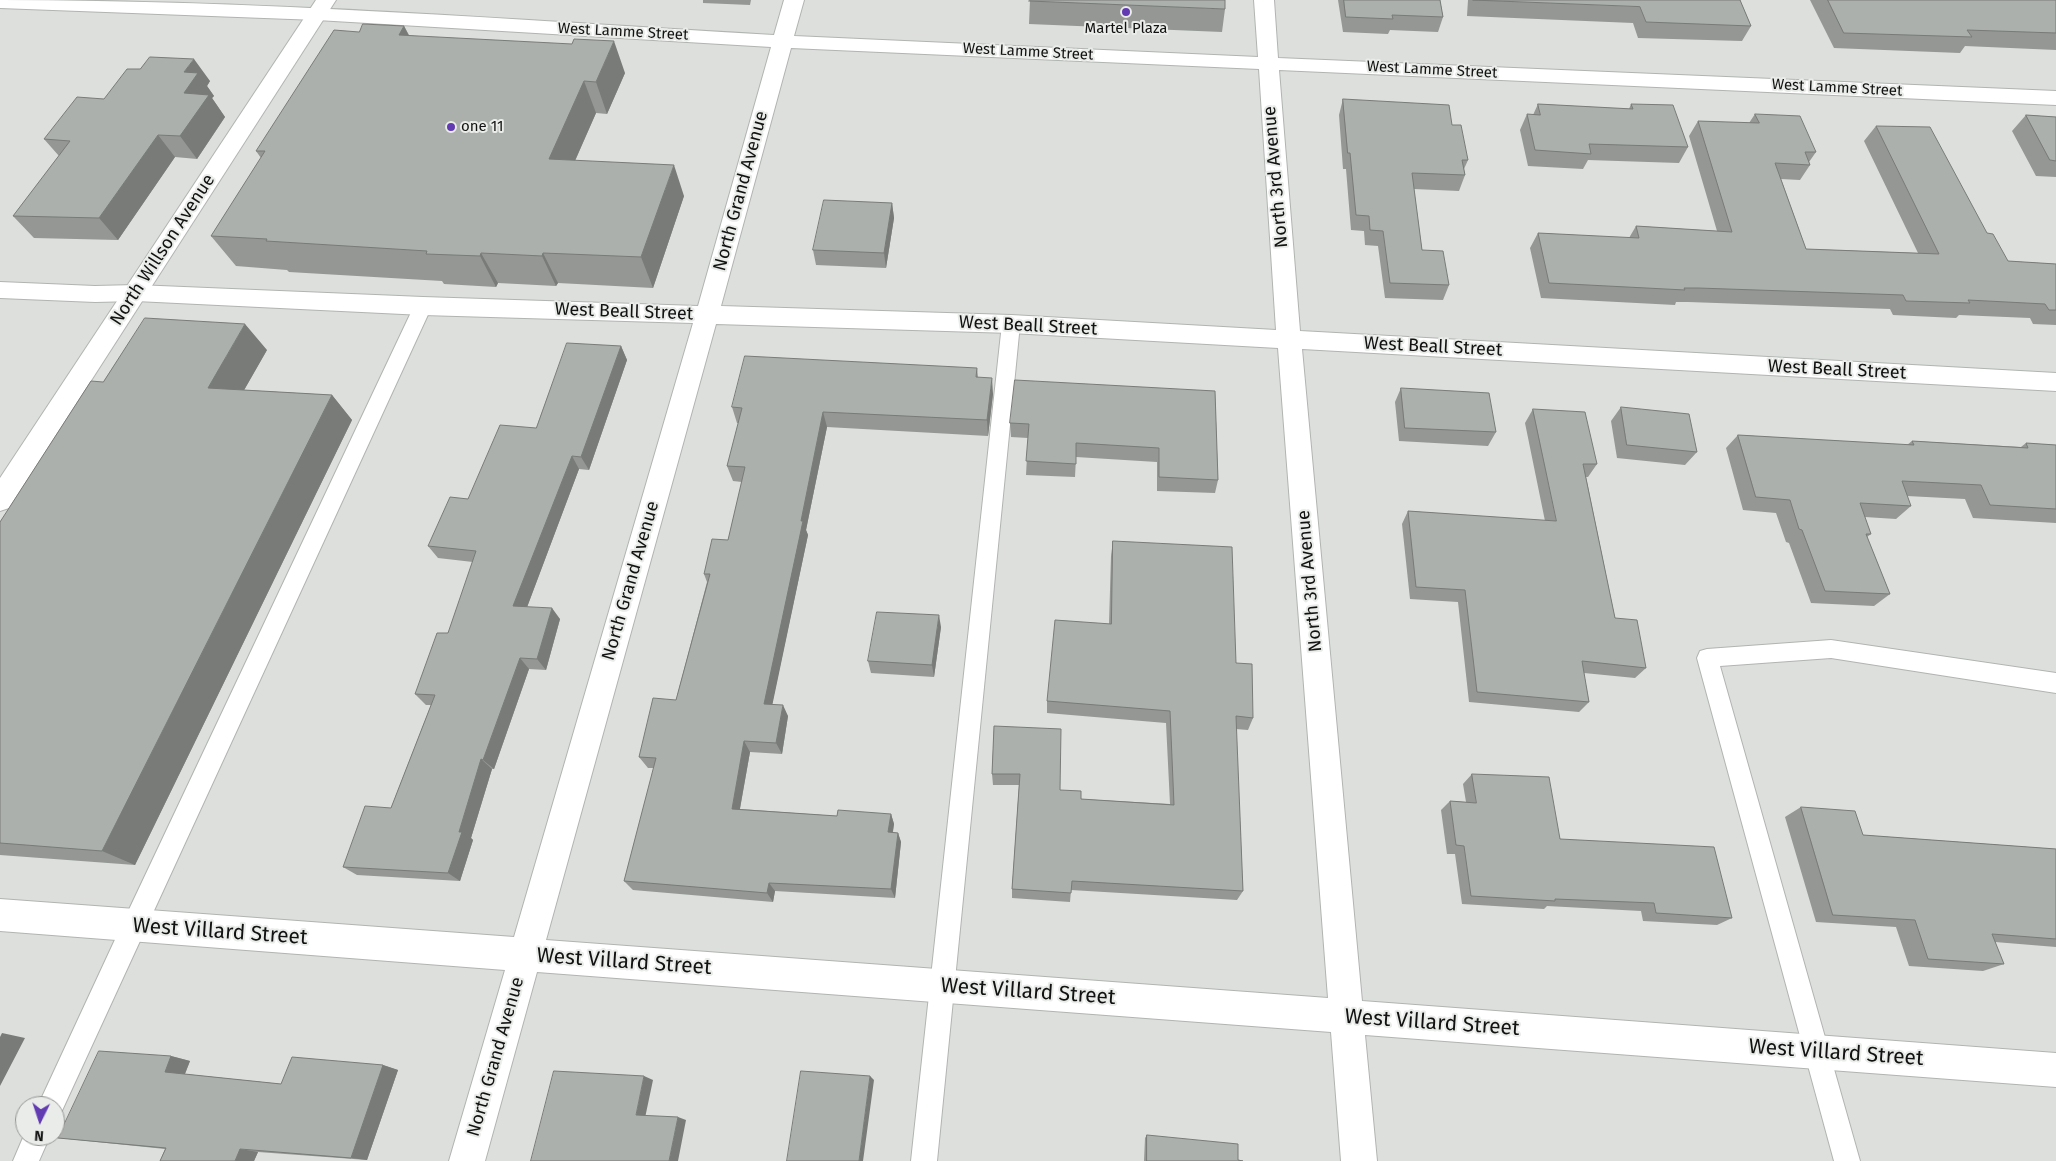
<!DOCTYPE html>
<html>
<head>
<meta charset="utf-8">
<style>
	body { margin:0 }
	#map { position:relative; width:2056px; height:1161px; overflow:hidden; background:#dcdfdc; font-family:"Fira Sans",sans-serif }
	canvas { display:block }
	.north { position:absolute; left:15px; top:1096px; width:50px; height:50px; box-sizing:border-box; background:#e9ece9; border:1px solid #939593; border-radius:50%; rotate:184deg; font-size:14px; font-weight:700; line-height:20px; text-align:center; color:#111211 }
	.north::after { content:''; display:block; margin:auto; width:18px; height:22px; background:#623ab2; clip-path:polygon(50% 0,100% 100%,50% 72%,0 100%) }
</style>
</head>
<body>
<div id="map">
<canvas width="2056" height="1161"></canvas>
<div class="north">N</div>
</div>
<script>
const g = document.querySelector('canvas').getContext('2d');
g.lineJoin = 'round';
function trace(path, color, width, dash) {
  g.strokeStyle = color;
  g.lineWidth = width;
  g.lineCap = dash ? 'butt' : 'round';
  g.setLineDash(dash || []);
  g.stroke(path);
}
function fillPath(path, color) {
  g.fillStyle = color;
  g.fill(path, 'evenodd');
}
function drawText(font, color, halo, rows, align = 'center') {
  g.font = font + ' "Fira Sans",sans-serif';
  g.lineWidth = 4;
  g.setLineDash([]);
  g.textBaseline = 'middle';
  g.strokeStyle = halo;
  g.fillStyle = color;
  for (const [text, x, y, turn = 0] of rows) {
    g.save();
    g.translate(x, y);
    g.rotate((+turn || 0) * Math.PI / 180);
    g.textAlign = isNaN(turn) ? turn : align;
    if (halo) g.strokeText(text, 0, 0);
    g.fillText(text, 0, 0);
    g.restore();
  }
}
const lane = new Path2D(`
	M423,300L429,302L432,306L60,1115L55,1117V1106H38L42,1097L125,918L414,306L417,302Z
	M1011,318L1017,319L1020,324L937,1161H911L1002,324L1005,319Z
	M1831,640L2056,673V693L1831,658L1720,666L1860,1161H1834L1697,658L1700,651L1707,649Z
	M25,1133V1136H50L39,1161H13Z`);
const street = new Path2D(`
	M0,0C258,0 517,20 774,35L784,0H804L794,36L1258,57L1254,0H1274L1278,58L2056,91V105L1279,70L1300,331L2056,373V391L1302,349L1362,1001L2056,1053V1087L1365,1035L1377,1161H1341L1331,1032L537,972L485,1161H449L505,970L0,931V899L514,937L693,323L423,315L136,301L95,302L0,298V282L95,286L136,285L423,297L698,306L771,47L317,20L0,8ZM791,48L1259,69L1276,330L1011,315L721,306ZM716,324L1011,333L1278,348L1328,998L546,940Z`);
const secondary = new Path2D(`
	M316,0H336L9,508L0,511V478Z`);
trace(lane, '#b1b4b1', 2);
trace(street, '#b1b4b1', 2);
trace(secondary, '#b1b4b1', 2);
fillPath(lane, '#fff');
fillPath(street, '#fff');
fillPath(secondary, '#fff');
fillPath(new Path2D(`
	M703,0H751L750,5L703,3Z
	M1030,0L1225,9L1222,32L1029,24Z
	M1338,0H1440L1443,17L1438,32L1390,30L1388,34L1343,32Z
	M1468,0H1740L1751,26L1742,41L1638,38L1633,23L1467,16Z
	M1810,0H2056V50L1965,46L1960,53L1834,48Z
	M404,26L409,35L625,73L607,114L596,113L575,161L684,196L653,288L558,283L556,286L498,283L496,287L444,284L442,281L289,272L287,270L236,266L211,236L261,158L256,151Z
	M140,69L210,81L207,86L214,96L212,98L225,117L197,159L175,157L118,240L34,238L13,216L59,156L44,139L104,99Z
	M1343,99L1452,125L1468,160L1464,169L1465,175L1459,191L1414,189L1422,250L1449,285L1443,300L1385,298L1378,246L1365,245L1364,231L1351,230L1346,169H1343L1339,115Z
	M1538,104L1629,109L1631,104L1688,147L1679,163L1588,160L1583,169L1528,166L1520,130L1527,114L1533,115Z
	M1755,114L1816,152L1809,162L1810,165L1800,180L1781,179L1806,249L1918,253L1864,141L1876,126L1987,233L2008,261L2056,264V325L2033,324L2030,318L1959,315L1956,318L1893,315L1890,309L1688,302H1676L1675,305L1541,298L1530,248L1538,233L1629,238L1636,226L1717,231L1689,136L1698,121L1749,123Z
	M2026,115L2056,117V177L2036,176L2012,131Z
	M892,203L894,218L886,268L816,265L813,250Z
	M621,346L627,360L589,470L579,469L527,607L560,619L546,670L529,669L494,769H492L471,838L473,840L460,881L357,875L343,867L391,808L431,705H426L415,694L448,633L473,562L438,558L428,546L468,499L536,428Z
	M267,350L244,390L332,395L352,420L135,865L0,855V522L103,382Z
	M977,368L978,377L993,394L988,436L827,427L806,530L808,535L772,704L788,716L782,754L750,752L740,809L837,816L891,814L894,824L893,832L898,833L901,842L895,898L775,891L773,902L633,890L624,881L654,768H648L639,757L676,700L707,582L704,574L728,540L742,482L733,481L727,466L739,423H737L732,407Z
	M1401,388L1496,432L1488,446L1399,441L1395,402Z
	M1215,391L1218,480L1215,493L1157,491V462L1076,457L1075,477L1026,475L1028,438L1011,437L1010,423Z
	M1621,407L1697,452L1685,465L1617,458L1611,421Z
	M1533,409L1597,464L1588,477H1586L1615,618L1646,668L1635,678L1584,673L1589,702L1579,712L1469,702L1458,602L1410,599L1402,524L1408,511L1545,521L1525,423Z
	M1738,435L1907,445L1912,441L2021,447L2026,443L2056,445V523L1973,518L1965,499L1907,496L1911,506L1896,519L1865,517L1871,534L1867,537L1890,594L1874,606L1811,603L1789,543L1786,542L1776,513L1743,510L1726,448Z
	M1113,541L1236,663L1253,718L1248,730L1236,729L1243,891L1237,900L1071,890L1070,902L1012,898V889L1019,785H993L992,774L994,726L1060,790L1081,799L1170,804L1166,723L1047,713V701L1109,624L1111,556Z
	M941,627L934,677L871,673L868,661Z
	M1472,774L1560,839L1732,918L1717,925L1643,921L1641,911L1547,906L1544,909L1462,904L1455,854H1447L1441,810L1450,801L1466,802L1463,784Z
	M1801,807L1863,835L2056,849V947L1995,942L2004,964L1983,971L1909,966L1896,927L1816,922L1785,817Z
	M171,1056L190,1061L185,1074L281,1084L383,1065L398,1070L367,1160L258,1152L254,1161H160L165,1149L58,1138Z
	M1147,1135L1238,1160L1243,1161H1144L1145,1138Z`), '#949794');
fillPath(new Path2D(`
	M404,26L420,58L399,35Z
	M614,41L625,73L607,114L596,82Z
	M194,59L210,81L207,86L214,96L212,98L225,117L197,159L180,136L184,93V72Z
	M584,81L596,113L562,190L549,159Z
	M158,135L175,157L118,240L99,218Z
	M674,165L684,196L653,288L641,257Z
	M892,203L894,218L886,268L884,253Z
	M481,253L498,283L496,287L480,256Z
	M543,253L558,283L556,286L542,256Z
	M245,324L267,350L231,413L208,388Z
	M621,346L627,360L589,470L581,457Z
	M992,378L993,394L988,436L987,420Z
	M332,395L352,420L135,865L102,851Z
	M823,412L827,427L806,530L808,535L770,716L764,704Z
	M572,456L579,469L523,618L513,606Z
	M552,608L560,619L546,670L537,659Z
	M939,615L941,627L934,677L932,665Z
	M520,658L529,669L494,769L483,760Z
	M783,705L788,716L782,754L776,743Z
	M744,741L750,752L738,819L732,809Z
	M481,759L492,769L471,838L473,840L460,881L448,873L459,832Z
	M891,814L894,824L891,842L888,832Z
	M898,833L901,842L895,898L891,889Z
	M769,883L775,891L773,902L767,893Z
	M2,1033L25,1038L0,1086V1037Z
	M171,1056L190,1061L184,1076L165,1072Z
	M383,1065L398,1070L367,1160L351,1158Z
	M644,1076L653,1080L645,1118L636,1115Z
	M870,1076L874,1080L863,1161H859Z
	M678,1117L686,1120L678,1161H669Z
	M240,1149L258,1152L254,1161H235Z`), '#787b78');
const building = new Path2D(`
	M1030,0H1225V9L1029,1Z
	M1344,0H1440L1443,17L1392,15L1393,19L1346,17Z
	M1473,0H1740L1751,26L1646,22L1640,7Z
	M1828,0H2056V33L1967,30L1972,37L1844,33Z
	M363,24L404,26L399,35L572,44L574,39L614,41L596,82L584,81L549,159L674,165L641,257L543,253L542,256L481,253L480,256L426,254L427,251L266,241L267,239L211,236L265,151H256L334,30L359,32Z
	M150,57L194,59L184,72L198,73L184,93L209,95L180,136L158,135L99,218L13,216L70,141L44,139L77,97L104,99L127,69H140Z
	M1343,99L1449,105L1452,125H1461L1468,160H1462L1465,175L1412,173L1422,250L1443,251L1449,285L1390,283L1383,231L1370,230L1369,216L1356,215L1350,153H1348Z
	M1538,104L1633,109L1631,104L1673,105L1688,147L1589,144L1591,154L1535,150L1527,114L1540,115Z
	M1755,114L1800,116L1816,152H1805L1810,165L1775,163L1806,249L1939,254L1876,126L1930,127L1987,233L1993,234L2008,261L2056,264V310H2049L2045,304L1968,300L1970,303L1906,301L1903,295L1698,288H1684L1685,290L1549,283L1538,233L1639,238L1636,226L1732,232L1698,121L1759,123Z
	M2026,115L2056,117V161L2050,160Z
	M824,200L892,203L884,253L813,250Z
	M145,318L245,324L208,388L332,395L102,851L0,843V522L91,381L103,382Z
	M567,343L621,346L581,457L572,456L513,606L552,608L537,659L520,658L483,760L481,759L459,832H462L448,873L343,867L365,806L391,808L435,695L415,694L437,633H448L476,551L428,546L450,497L468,499L500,425L536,428Z
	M745,356L977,368L976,377L992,378L987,420L823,412L801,521H803L764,704L783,705L776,743L744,741L732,809L837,816L838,810L891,814L888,832L898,833L891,889L769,883L767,893L624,881L656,758L639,757L653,698L676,700L710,574H704L712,539L728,540L745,467L727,466L742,408L732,407Z
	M1015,380L1215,391L1218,480L1159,477V448L1076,443V464L1026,461L1029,424L1010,423Z
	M1401,388L1489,393L1496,432L1405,428Z
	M1621,407L1689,414L1697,452L1627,445Z
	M1533,409L1585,412L1597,464H1583L1615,618L1637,620L1646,668L1582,661L1589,702L1477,692L1465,590L1416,587L1408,511L1556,521Z
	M1738,435L1914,445L1912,441L2028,448L2026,443L2056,445V509L1990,505L1981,485L1902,481L1911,506L1860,503L1871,534H1866L1890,594L1825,591L1802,530L1799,529L1790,500L1756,497Z
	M1113,541L1232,547L1236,663L1252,664L1253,718L1236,716L1243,891L1072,881L1071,893L1012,889L1020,774H992L994,726L1061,729L1060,790L1081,791V799L1174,805L1170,711L1047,701L1055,620L1111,624Z
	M877,612L939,615L932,665L868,661Z
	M1472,774L1549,777L1560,839L1714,847L1732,918L1656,913L1654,903L1555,899V901L1471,896L1464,846L1456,845L1450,801L1476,803Z
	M1801,807L1855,811L1863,835L2056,849V939L1992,934L2004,964L1928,959L1915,920L1833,915Z
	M99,1051L171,1056L165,1072L281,1084L292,1057L383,1065L351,1158L240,1149L235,1161H160L166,1148L58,1138Z
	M554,1071L644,1076L636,1115L678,1117L669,1161H531Z
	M801,1071L870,1076L859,1161H787Z
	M1147,1135L1238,1144V1160L1243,1161H1147Z`);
fillPath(building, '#acb0ac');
trace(building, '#787b78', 1);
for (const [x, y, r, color] of [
	[1126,12,5,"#623ab2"],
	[451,127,5,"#623ab2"]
]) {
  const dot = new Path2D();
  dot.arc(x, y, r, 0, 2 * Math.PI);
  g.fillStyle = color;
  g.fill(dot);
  trace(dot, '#e9ece9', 2);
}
drawText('15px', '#111211', '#e9ece9', [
	["Martel Plaza",1126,29],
	["one 11",461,127,"left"]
]);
drawText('15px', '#111211', '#e9ece9', [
	["West Lamme Street",623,32,3],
	["West Lamme Street",1028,52,3],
	["West Lamme Street",1432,70,3],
	["West Lamme Street",1837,88,3]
]);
drawText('18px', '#111211', '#e9ece9', [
	["North 3rd Avenue",1276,177,-95],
	["North Grand Avenue",741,191,-75],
	["North Willson Avenue",163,250,-57],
	["West Beall Street",624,312,2],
	["West Beall Street",1028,326,3],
	["West Beall Street",1433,347,3],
	["West Beall Street",1837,370,3],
	["North Grand Avenue",631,581,-74],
	["North 3rd Avenue",1310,581,-95],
	["North Grand Avenue",496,1057,-74]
]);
drawText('21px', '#111211', '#e9ece9', [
	["West Villard Street",220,932,4],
	["West Villard Street",624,962,4],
	["West Villard Street",1028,992,4],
	["West Villard Street",1432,1023,4],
	["West Villard Street",1836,1053,4]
]);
</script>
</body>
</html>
